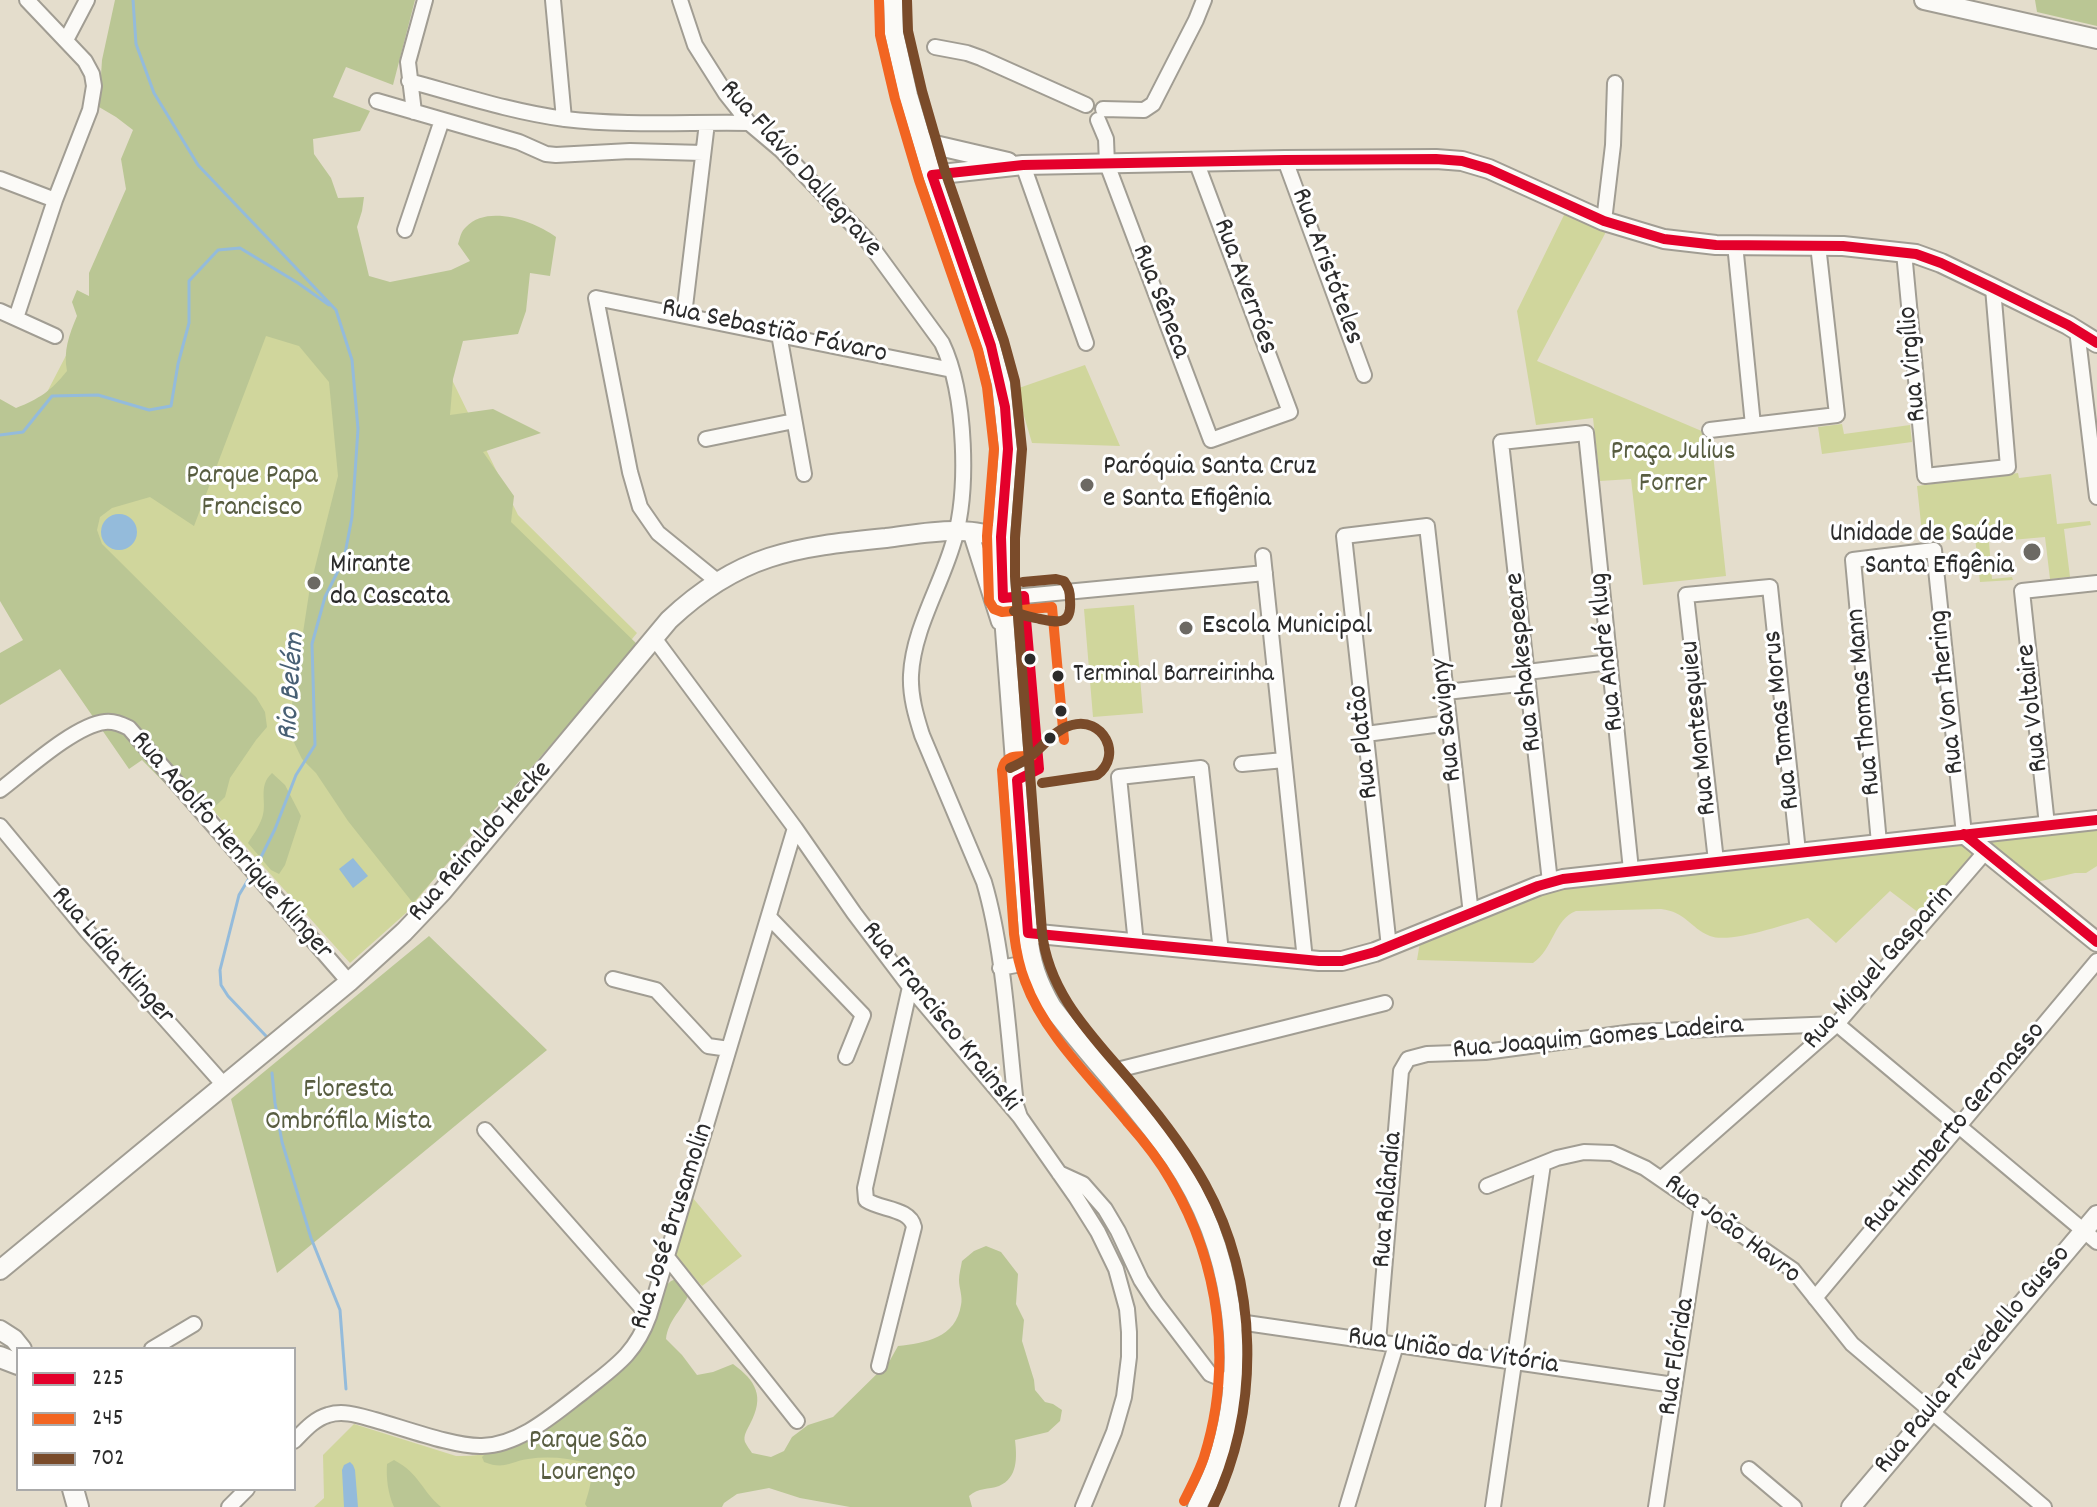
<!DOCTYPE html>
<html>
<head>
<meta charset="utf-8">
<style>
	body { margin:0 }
	#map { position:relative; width:2097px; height:1507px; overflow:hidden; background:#e4ddcc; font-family:Dekko,sans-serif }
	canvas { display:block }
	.legend { position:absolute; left:16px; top:1347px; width:280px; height:144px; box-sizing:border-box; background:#fff; border:2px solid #aaa; margin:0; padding:10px 14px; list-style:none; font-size:24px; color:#2b2b2b }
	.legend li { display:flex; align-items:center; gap:16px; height:40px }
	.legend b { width:40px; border:2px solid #aaa }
</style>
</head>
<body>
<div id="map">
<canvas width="2097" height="1507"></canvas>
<ul class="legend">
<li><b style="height:10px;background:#e4002b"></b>225</li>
<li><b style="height:10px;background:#f26522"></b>245</li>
<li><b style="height:10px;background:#7a4b2a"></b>702</li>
</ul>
</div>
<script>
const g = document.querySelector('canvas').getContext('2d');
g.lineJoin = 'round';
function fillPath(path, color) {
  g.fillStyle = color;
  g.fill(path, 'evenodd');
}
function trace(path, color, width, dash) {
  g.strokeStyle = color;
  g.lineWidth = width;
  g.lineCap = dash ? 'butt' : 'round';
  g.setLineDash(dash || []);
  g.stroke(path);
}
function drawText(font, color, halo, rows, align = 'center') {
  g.font = font + ' Dekko,sans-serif';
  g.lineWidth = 6;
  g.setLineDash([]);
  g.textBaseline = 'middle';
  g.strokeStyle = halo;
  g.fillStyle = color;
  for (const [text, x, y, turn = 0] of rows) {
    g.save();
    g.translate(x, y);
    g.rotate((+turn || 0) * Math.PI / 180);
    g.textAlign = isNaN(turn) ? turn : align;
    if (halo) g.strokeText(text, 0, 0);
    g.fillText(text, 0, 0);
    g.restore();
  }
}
fillPath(new Path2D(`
	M145,203L413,300L518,515L637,633L406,913L350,963L118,704L0,483Z
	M1565,213L1607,230L1537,361L1711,435L1726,576L1643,585L1631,479L1600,481L1593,418L1536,425L1517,311Z
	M1085,365L1120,446L1032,443L1016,389Z
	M1842,424L1844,434L1910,425L1912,442L1822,454L1818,427Z
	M2018,473L2019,478L2051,474L2057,524L2090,521L2091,525L2064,529L2070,577L2050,579L2045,537L1989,542L1992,579L2012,577L2013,580L1980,582L1975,537L1923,542L1917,486Z
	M1134,605L1143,713L1093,717L1084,609Z
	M2097,826V866L2086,873H2075L2037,882L1985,838Z
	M1961,840L1977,852L1923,916L1890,891L1836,943L1808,918C1785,924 1730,944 1710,936C1689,927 1686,912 1661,909L1576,911C1554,919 1553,950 1533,963L1417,960L1420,942L1555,887Z
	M692,1197L742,1256L702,1286L675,1255Z
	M354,1424L456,1456C485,1457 508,1449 535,1439L683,1507H314L324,1498L323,1455Z`), '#d0d69c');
fillPath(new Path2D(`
	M115,0H415L393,85L346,67L333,97L370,111L360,131L313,139L314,154L331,178L338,198L364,197L362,211L357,227L369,276L390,282L451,270L470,261L458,244C460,238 461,231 466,227C488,204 534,221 556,237L550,276L530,273L526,311L518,334L463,341L453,379L450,415L493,409L541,433L483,452L514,496L511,522L638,645L413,903L348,821L316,773L302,759L288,730L310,587L338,476L329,382L299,346L266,336L194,526L150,497L112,508L100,517L97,530L102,544L256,697L265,712L267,727L256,740L230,778L225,797L201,820L142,760L129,769L60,669L0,705V653L23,640L0,601V399L16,408C39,399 51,391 67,371C63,351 69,335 77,316L72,302L77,290L89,296V273L126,189L121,159L133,130L116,117L99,107L102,60Z
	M2035,0H2097V26L2037,12Z
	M272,773L285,785L301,816L285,865L279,874L271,870L248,843C253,835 259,827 262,818C268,803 257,787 272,773Z
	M429,936L547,1050L277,1273L231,1099Z
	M986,1246L1001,1252L1018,1274L1016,1304L1024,1320L1022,1341L1034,1380L1035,1390L1045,1402L1053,1404L1062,1410L1060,1421L1048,1432L1015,1440C1017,1457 1018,1478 999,1486C988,1490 979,1487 969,1496L972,1507H850L800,1498L769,1488L737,1494L724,1503L722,1507H587L585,1504C589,1490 595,1476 587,1463C568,1458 548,1456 528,1459C509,1462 504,1470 484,1462L482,1457L489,1450L567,1412L620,1371L641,1348L649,1333L661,1290L671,1281L676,1279L684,1287L688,1296C680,1312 668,1321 666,1339L682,1355L697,1375L713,1372L733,1364C756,1381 765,1396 750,1424C747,1430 743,1436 745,1442C747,1446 750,1450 752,1453L771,1457L784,1451L792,1437L808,1425L833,1417L889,1362L898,1346C925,1343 956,1338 961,1305C963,1297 959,1288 959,1280C959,1274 961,1267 962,1261L974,1251Z
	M394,1460C420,1474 421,1490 441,1507H394C388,1494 386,1478 387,1464Z`), '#bac694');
fillPath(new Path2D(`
	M101 532a18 18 0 1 1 36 0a18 18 0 1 1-36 0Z
	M353,858L368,876L353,888L339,869Z
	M350,1462L353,1465L355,1470L358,1507H344L342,1470L344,1465Z`), '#94bbdb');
trace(new Path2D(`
	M133,0L136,44L154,93L198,165L336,310L352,360L358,429L352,517L344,559L325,597L312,644L315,745L296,775L275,829L257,865
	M0,435L23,432L52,396L98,395L149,410L171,406L178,364L189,323V281L218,250L240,248L298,283L329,305
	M251,875L239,895L220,970L221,985L228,996L266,1036
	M272,1073L275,1103L282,1142L311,1238L340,1310L346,1389`), '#94bbdb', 3);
const street = new Path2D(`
	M553,0L564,119
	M680,0L695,45L726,94L749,123L781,150L866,239L942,343C966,393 970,494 952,547C939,589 913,631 911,675C910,696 916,716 922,735L984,882C1004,950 1008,1034 1016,1105L1020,1117
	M66,40L87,0
	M935,47L967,53L981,58L1086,105
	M409,81C461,95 512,112 565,119C625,126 688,122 749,123
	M377,101L519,142L546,154L556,155L630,151L703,153
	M1103,109L1144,110L1153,104L1196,20L1204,0
	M414,112L408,62L425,0
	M1098,120L1106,139L1107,164L1211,440L1290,412L1196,161
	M1285,160L1364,375
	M1023,165L1086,343
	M0,179L55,200
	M1604,221L1613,145L1615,83
	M405,230L442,120
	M1735,244L1753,425
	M1904,252L1925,476L2008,467L1993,288
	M0,311L55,336
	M684,315L707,123
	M16,318L55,200L90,110L94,86L92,74L85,61L27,0
	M2077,330L2097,497
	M779,334L804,474
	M1710,430L1837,415L1818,245
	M706,439L794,421
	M970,531L999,622
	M1263,556L1305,960
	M717,581L658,533L640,507L630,472L596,298L952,370
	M1003,598L1265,573
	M654,638L795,828L854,913L910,987L1020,1117L1076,1197L1098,1232L1116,1269L1127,1309L1129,1332V1357L1124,1397L1114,1432L1083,1507
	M1527,672L1610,662
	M1446,692L1528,683
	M1366,734L1449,723
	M1242,764L1284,760
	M0,790C25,771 75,725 105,722C114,721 121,724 129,728L349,982
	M2047,825L2022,591L2097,583
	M0,826L87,931L224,1085
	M1879,843L1853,560L1934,550L1964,834
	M1716,861L1686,595L1770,587L1798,852
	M1550,882L1501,442L1586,433L1631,870
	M769,917L863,1015L846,1057
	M1136,944L1119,777L1201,768L1221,952
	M1389,947L1344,536L1427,526L1471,914
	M1000,968L1032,962
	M613,979L656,990L708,1046L729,1049
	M1105,1073L1385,1003
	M485,1130L649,1316
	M1059,1173L1083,1184L1105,1209L1118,1231L1141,1280L1156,1303L1210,1374L1232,1383
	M1662,1178L1837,1024L1986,851
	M1487,1186L1557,1158L1584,1152L1612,1153L1645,1168L1793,1270L1852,1344L2044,1507
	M667,1257L797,1421
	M1815,1298L2097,961
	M1232,1321L1674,1385
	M1378,1342L1401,1071L1408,1059L1427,1054L1485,1052L1634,1032L1837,1024L2097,1242
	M152,1349L194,1324
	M879,1366L914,1227C910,1208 881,1210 866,1200L865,1188L910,987
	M294,1441C304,1431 314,1419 328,1415C344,1410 360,1416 375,1420C404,1428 455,1447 482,1446C520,1445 554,1414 583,1392C614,1367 635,1355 649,1316L795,828
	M1749,1469L1794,1507
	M229,1507L247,1489
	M1347,1507L1396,1345
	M1493,1507L1543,1164
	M1656,1507L1702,1206`);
const secondary = new Path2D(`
	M893,0L894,33L908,95L932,175L991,346L1001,384L1008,449L1001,537V577L1028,933C1030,961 1038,983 1052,1007C1091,1059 1137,1105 1174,1159C1233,1246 1250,1362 1217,1462C1212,1478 1204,1492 1197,1507
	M1924,0L2097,39
	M922,142L1008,162
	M932,175L1023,165L1285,160L1436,159L1462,161L1489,169L1604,221L1664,239L1716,245L1843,246L1916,254L1941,263L1993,288L2068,325L2097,343
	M1964,834L2097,942
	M1028,933L1319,961H1342L1375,952L1538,886L1563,879L2097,820
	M0,1270L349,982L404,932L442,892L669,620C739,554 794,547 886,538C910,535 935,530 959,531C973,531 987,534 1001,537
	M0,1330L14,1339L22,1349
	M1851,1507L2097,1215`);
const primary = new Path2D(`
	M0,1357L18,1364
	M73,1489L78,1507`);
trace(street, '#a19d93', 18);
trace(secondary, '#a19d93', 22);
trace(primary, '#a19d93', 24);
trace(street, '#fbfaf7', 14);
trace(secondary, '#fbfaf7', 18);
trace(primary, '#fbfaf7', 20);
trace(new Path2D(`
	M2097,343L2068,325L1993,288L1941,263L1916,254L1843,246L1716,245L1664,239L1604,221L1489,169L1462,161L1436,159L1285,160L1023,165L932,175L991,346L1005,407L1008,449L1001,537L1003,598L1024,596L1039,769L1017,780L1028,933L1319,961H1342L1375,952L1538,886L1563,879L2097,820
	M1964,834L2097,942`), '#e4002b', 10);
trace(new Path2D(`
	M879,0L880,35L895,99L919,180L978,350L987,387L994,449L987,536L989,601L994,609L1002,612L1052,607L1064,740
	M1032,756C1018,756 1005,754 1002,770L1014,934C1016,950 1019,966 1025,981C1044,1034 1093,1080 1128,1123C1144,1141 1159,1160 1171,1181C1220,1264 1233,1365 1204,1457C1199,1472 1191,1487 1184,1501`), '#f26522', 10);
trace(new Path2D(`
	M907,0L908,31L922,91L945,171L1004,341L1015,381L1022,449L1015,538V576L1042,932C1049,998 1098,1041 1138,1090C1163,1120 1186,1150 1205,1184C1259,1282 1261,1408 1213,1507
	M1014,611C1022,616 1031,617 1040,619C1059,623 1072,625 1070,600C1070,592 1069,588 1064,581L1056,579L1023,582
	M1010,768C1018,764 1026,761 1032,755C1045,745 1055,729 1072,725C1102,716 1124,755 1097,775L1042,783`), '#7a4b2a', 10);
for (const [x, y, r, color] of [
	[1087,485,8,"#6c6963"],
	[2032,552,10,"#6c6963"],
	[314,583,8,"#6c6963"],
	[1186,628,8,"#6c6963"],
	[1030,659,7,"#2b2b2b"],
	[1058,676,7,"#2b2b2b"],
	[1061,711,7,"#2b2b2b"],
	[1050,738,7,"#2b2b2b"]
]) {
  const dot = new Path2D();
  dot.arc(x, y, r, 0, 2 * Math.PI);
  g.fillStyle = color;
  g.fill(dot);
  trace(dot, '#fff', 3);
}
drawText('26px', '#2b2b2b', '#fff', [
	["Terminal Barreirinha",1073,676]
], 'left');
drawText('28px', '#2b2b2b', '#fff', [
	["Rua Flávio Dallegrave",799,170,48],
	["Rua Aristóteles",1325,267,70],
	["Rua Averróes",1243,287,70],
	["Rua Sêneca",1159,302,69],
	["Rua Sebastião Fávaro",774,333,12],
	["Rua Virgílio",1915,364,-95],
	["Rua André Klug",1609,652,-96],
	["Rua Shakespeare",1526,662,-96],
	["Rua Von Ihering",1949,692,-96],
	["Rua Thomas Mann",1866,702,-95],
	["Rua Voltaire",2035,708,-96],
	["Rua Savigny",1449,720,-96],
	["Rua Tomas Morus",1784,720,-96],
	["Rua Montesquieu",1701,728,-96],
	["Rua Platão",1366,742,-96],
	["Rua Reinaldo Hecke",482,843,-49],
	["Rua Adolfo Henrique Klinger",230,847,49],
	["Rua Lídia Klinger",111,957,49],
	["Rua Miguel Gasparin",1880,969,-48],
	["Rua Francisco Krainski",939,1018,51],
	["Rua Joaquim Gomes Ladeira",1598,1040,-5],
	["Rua Humberto Geronasso",1956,1129,-50],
	["Rua Rolândia",1390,1200,-85],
	["Rua José Brusamolin",674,1227,-72],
	["Rua João Havro",1731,1231,37],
	["Rua União da Vitória",1453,1353,8],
	["Rua Flórida",1679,1357,-81],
	["Rua Paula Prevedello Gusso",1974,1361,-50]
]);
drawText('28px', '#585d41', '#fff', [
	["Praça Julius",1673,454],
	["Forrer",1673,486],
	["Parque Papa",252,478],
	["Francisco",252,510],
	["Floresta",348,1092],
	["Ombrófila Mista",348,1124],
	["Parque São",588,1443],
	["Lourenço",588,1475]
]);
drawText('28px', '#2b2b2b', '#fff', [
	["Paróquia Santa Cruz",1103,469],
	["e Santa Efigênia",1103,501],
	["Unidade de Saúde",2014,536,"right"],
	["Santa Efigênia",2014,568,"right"],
	["Mirante",330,567],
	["da Cascata",330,599],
	["Escola Municipal",1202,628]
], 'left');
drawText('italic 30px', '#475f74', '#fff', [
	["Rio Belém",294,687,-86]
]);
</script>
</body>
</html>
